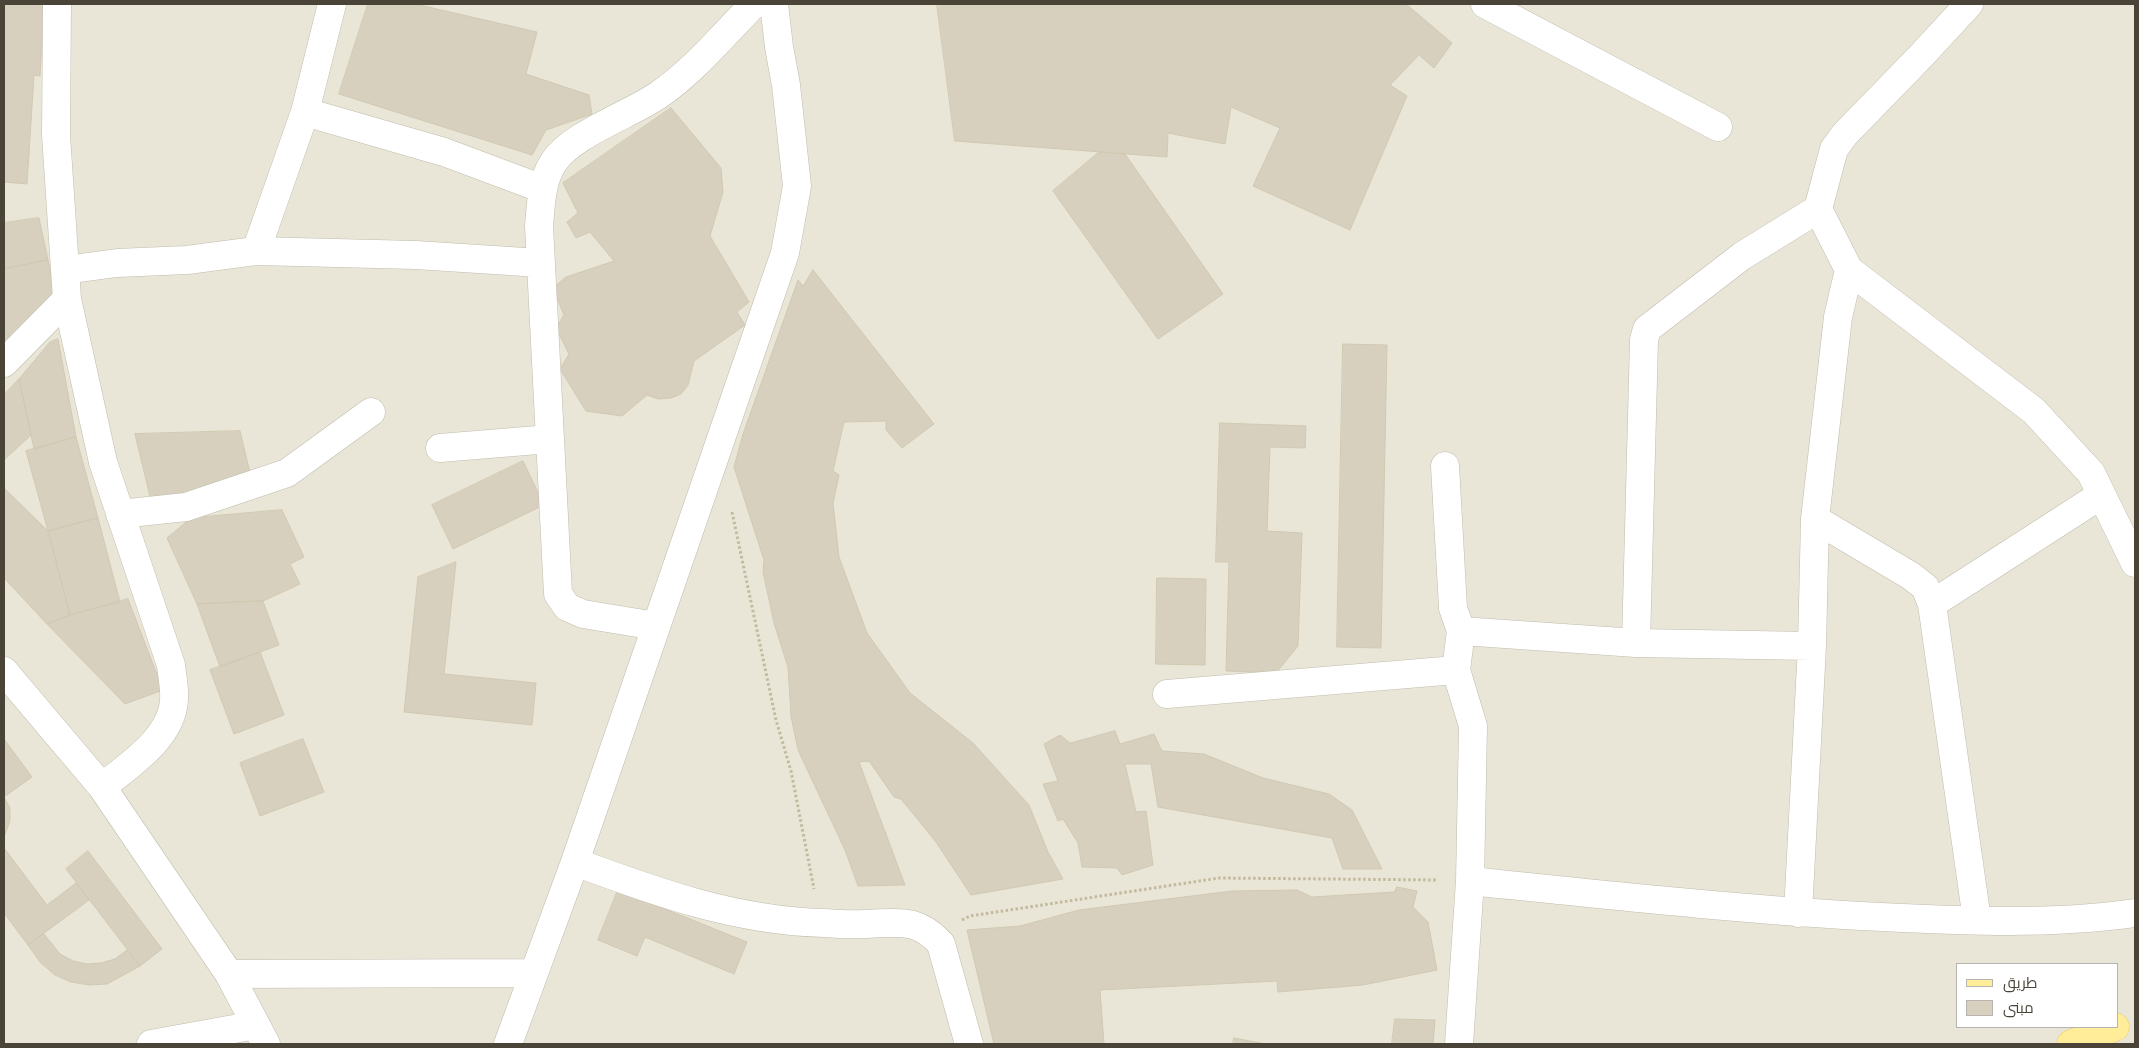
<!DOCTYPE html>
<html>
<head>
<meta charset="utf-8">
<style>
	body { margin:0 }
	#map { position:relative; width:2139px; height:1048px; overflow:hidden; background:#f5f3ea; font-family:Mulish,Cairo,sans-serif }
	canvas { display:block }
	.frame { position:absolute; inset:0; border:5px solid #4a4438; pointer-events:none }
	.legend { position:absolute; left:1956px; top:963px; width:162px; height:65px; box-sizing:border-box; background:#fff; border:1px solid #b7b4af; margin:0; padding:6px 9px; list-style:none; font-size:15px; color:#4a4438 }
	.legend li { display:flex; align-items:center; gap:10px; height:25px }
	.legend b { width:25px; border:1px solid #b7b4af }
</style>
</head>
<body>
<div id="map">
<canvas width="2139" height="1048"></canvas>
<div class="frame"></div>
<ul class="legend">
<li><b style="height:6px;background:#ffed99"></b>طريق</li>
<li><b style="height:14px;background:#d7d0bf"></b>مبنى</li>
</ul>
</div>
<script>
const g = document.querySelector('canvas').getContext('2d');
g.lineJoin = 'round';
function fillPath(path, color) {
  g.fillStyle = color;
  g.fill(path, 'evenodd');
}
function trace(path, color, width, dash) {
  g.strokeStyle = color;
  g.lineWidth = width;
  g.lineCap = dash ? 'butt' : 'round';
  g.setLineDash(dash || []);
  g.stroke(path);
}
fillPath(new Path2D(`
	M4,4H2135V1044H4ZM1958,964H2118V1027H1958Z`), '#e9e6d8');
const building = new Path2D(`
	M4,4H44L40,76L34,75L27,184L4,182Z
	M368,4H415L537,32L526,74L589,95L592,114L546,130L532,155L339,94Z
	M937,4H1406L1452,43L1434,68L1419,55L1390,85L1407,96L1350,230L1253,186L1280,128L1231,107L1225,144L1168,133L1167,157L955,141Z
	M671,108L721,168L723,192L710,236L749,302L737,312L745,325L694,361L688,385L681,394L671,398L658,399L647,395L622,416L586,411L560,369L569,354L556,328L564,315L553,288L566,277L614,261L590,232L576,238L567,222L578,213L563,183Z
	M1099,152L1125,154L1223,294L1158,339L1053,191Z
	M39,218L48,260L4,269V223Z
	M48,260L55,294L4,344V269Z
	M813,270L934,424L902,448L886,430V421L844,422L833,471L839,475L833,503L839,557L867,633L910,693L973,743L1029,805L1048,852L1063,879L971,895L936,842L901,799L894,797L869,761L859,762L905,885L858,886L845,850L798,750L791,716L788,667L774,623L763,572L764,560L734,467L743,434L798,280L803,286Z
	M58,339L76,437L34,449L19,379L50,342Z
	M1343,344L1387,345L1381,648L1337,647Z
	M19,379L31,435L4,460V395Z
	M1220,423L1306,426L1305,448L1270,447L1267,531L1302,533L1298,646L1276,673L1226,671L1229,562H1216Z
	M240,431L252,481L152,505L135,434Z
	M76,437L98,518L48,531L26,451Z
	M523,461L544,505L453,549L432,505Z
	M4,488L48,531L70,615L47,624L4,578Z
	M282,510L304,557L290,564L300,584L263,601L197,604L167,538L191,518Z
	M98,518L120,602L70,615L48,531Z
	M456,562L444,674L536,683L532,725L404,712L418,577Z
	M1157,578L1206,579L1205,665L1156,664Z
	M128,599L163,690L125,704L47,624L70,615Z
	M263,601L279,645L220,667L197,604Z
	M260,652L284,715L234,734L210,670Z
	M1115,731L1120,744L1154,734L1162,751L1204,754L1263,778L1329,794L1352,810L1382,869H1343L1332,838L1158,807L1151,764H1125L1136,812L1146,811L1153,865L1122,875L1117,868L1082,867L1078,843L1063,819L1058,821L1043,784L1058,781L1044,744L1060,735L1070,743Z
	M4,739L32,777L4,797L10,808V821L4,837Z
	M303,739L324,792L260,816L240,763Z
	M4,848L47,905L76,883L89,900L28,945L4,913Z
	M88,851L162,949L140,966L66,869Z
	M1397,887L1417,891L1413,907L1428,922L1437,970L1363,985L1278,992L1277,981L1100,990L1104,1044H994L967,930L1020,926L1079,910L1232,891L1297,890L1312,897L1394,892Z
	M618,890L747,942L734,974L645,937L637,956L598,940Z
	M44,934L60,954L73,961L87,964L101,963L115,959L127,950L140,966L107,984L89,985L71,982L55,975L40,962L28,945Z
	M1395,1019L1435,1020L1433,1044H1392Z
	M1234,1038L1266,1044H1233Z`);
fillPath(building, '#d7d0bf');
trace(building, '#d2c9b2', 1);
const minor = new Path2D(`
	M57,4L56,135L67,299L103,462L171,665C172,676 175,688 174,700C172,738 129,765 102,787
	M1485,4L1718,127
	M1969,4L1921,56L1845,134L1834,149L1818,209L1849,270L2034,411L2091,473L2135,563
	M305,112L444,152L543,189
	M256,251L416,255L540,263
	M65,270L117,263L187,260L256,251L305,112L332,4
	M4,363L67,299
	M440,448L550,439
	M1445,466L1453,608L1461,631
	M120,514L186,507L287,473L371,412
	M1815,519L1911,576L1925,587L1932,604L1977,920
	M1932,604L2101,495
	M656,626L583,614L567,607L558,594L539,226C541,205 541,182 553,163C570,135 629,115 657,96C694,71 723,35 754,4
	M1812,646L1636,643L1644,340L1647,329L1742,256L1818,209
	M4,671L102,787L229,974L266,1044
	M1167,694L1456,670
	M575,862C656,892 736,921 824,923C837,924 851,925 865,924C898,923 917,917 941,944L969,1044
	M1470,881L1473,726L1456,670L1461,631L1636,643
	M1798,913L1812,646L1815,519L1838,317L1849,270
	M229,974L534,973
	M151,1044L256,1025
	M508,1044L575,862L785,253L797,186L786,85L779,47L774,4
	M1459,1044L1470,881C1607,895 1744,910 1882,917C1966,921 2051,925 2135,913`);
const major = new Path2D(`
	M2071,1044L2115,1027`);
trace(minor, '#c1bcac', 29);
trace(major, '#e6cd67', 29);
trace(new Path2D(`
	M732,512L776,720L791,771L814,889
	M962,920L970,916L1219,878L1437,880`), '#c3ba9d', 3, [2.5, 2.5]);
trace(minor, '#fff', 28);
trace(major, '#ffed99', 28);
</script>
</body>
</html>
